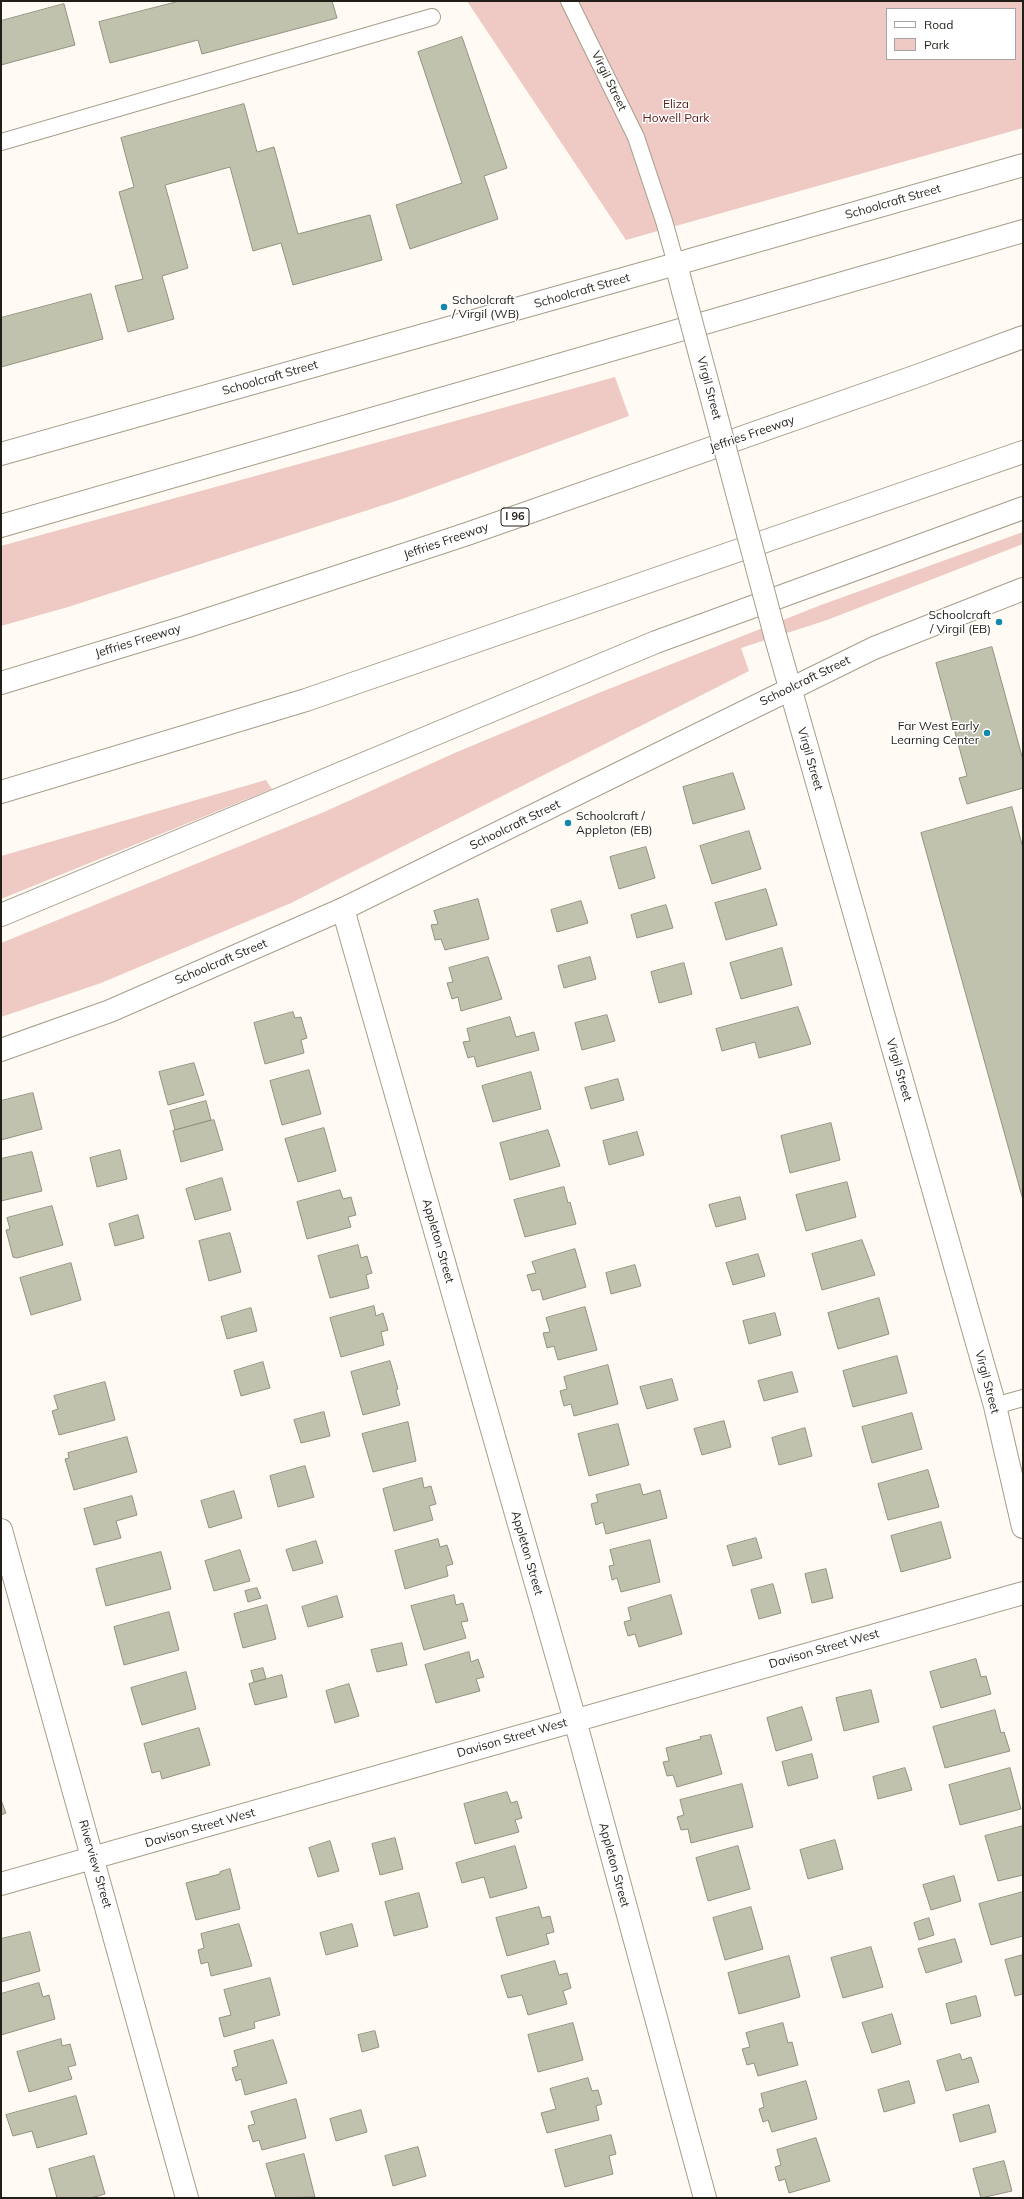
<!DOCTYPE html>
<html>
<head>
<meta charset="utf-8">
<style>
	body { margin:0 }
	#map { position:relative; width:1024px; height:2199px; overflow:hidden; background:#fffaf3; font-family:Mulish,sans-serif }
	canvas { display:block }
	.frame { position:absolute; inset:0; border:2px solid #221f18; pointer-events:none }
	.legend { position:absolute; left:886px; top:8px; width:130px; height:52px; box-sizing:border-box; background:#fff; border:1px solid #a7a5a3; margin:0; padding:5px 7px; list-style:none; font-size:12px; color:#221f18 }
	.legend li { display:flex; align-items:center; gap:8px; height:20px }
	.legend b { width:20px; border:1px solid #a7a5a3 }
</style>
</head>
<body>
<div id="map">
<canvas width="1024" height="2199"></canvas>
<div class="frame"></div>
<ul class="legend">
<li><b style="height:5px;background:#fff"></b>Road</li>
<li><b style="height:11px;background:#efc9c4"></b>Park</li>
</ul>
</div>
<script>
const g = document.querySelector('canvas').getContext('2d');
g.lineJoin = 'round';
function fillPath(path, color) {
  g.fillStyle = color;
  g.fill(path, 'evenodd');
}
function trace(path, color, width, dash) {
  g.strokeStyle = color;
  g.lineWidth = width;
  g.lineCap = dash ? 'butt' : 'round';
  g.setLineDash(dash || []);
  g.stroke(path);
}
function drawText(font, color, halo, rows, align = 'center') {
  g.font = font + ' Mulish,sans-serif';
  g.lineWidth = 3;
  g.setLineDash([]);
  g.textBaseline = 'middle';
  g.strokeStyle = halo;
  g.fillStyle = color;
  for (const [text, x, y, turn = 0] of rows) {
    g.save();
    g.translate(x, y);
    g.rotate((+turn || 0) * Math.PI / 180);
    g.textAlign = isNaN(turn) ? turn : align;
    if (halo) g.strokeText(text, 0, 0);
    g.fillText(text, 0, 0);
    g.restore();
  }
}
fillPath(new Path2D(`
	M467,1H1023V128L626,240ZM887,9H1015V59H887Z
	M615,377L629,416L402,499L68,607L1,626V546Z
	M1023,532V544L827,620L741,648L749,671L291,903L101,983L1,1017V943L324,812L457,752L601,692L821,605Z
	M266,780L272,789L1,899V856Z`), '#efc9c4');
const building = new Path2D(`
	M180,1H332L337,18L202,54L198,40L110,63L99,22Z
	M64,4L75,45L1,65V21Z
	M462,37L507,168L484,176L498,219L410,249L396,205L462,183L418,52Z
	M244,104L257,152L274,147L298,234L370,215L382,260L293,285L281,243L253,251L230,167L165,185L188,268L162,276L174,319L128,332L115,286L143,279L119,192L134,187L121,138Z
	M91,294L103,339L1,367V318Z
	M992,647L1023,760V788L967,804L959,778L967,776L936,663Z
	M733,773L745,809L693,824L683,787Z
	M1012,807L1023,848V1200L921,833Z
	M749,831L761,869L712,884L700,846Z
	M646,847L655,878L619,889L610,857Z
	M766,889L777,925L726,940L715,903Z
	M478,899L489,939L445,950L441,939L435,940L431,925L438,924L434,911Z
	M581,901L588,923L557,932L551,910Z
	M666,905L673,928L637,938L631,915Z
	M782,948L792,985L741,999L730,963Z
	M488,957L502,999L461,1011L458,997L452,999L447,983L453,982L449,968Z
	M590,957L596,979L564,988L558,966Z
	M684,963L692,994L659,1003L651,972Z
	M798,1007L811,1044L759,1058L755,1042L722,1051L716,1029Z
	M293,1012L295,1018L301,1017L307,1038L301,1040L304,1053L265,1064L254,1023Z
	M607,1015L615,1041L582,1050L575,1023Z
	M510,1017L516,1037L534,1032L539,1050L477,1067L474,1056L468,1058L463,1042L470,1041L467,1029Z
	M194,1063L204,1095L168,1105L159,1072Z
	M309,1070L321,1114L282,1125L270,1081Z
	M531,1072L541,1109L493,1122L482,1086Z
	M618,1079L624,1100L591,1109L585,1088Z
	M33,1093L42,1129L1,1140V1101Z
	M206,1101L211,1120L175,1130L170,1111Z
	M214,1120L223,1150L181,1162L173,1131Z
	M831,1123L840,1160L790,1173L781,1136Z
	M324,1128L336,1171L298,1182L285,1139Z
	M548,1130L560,1166L510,1180L500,1143Z
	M637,1132L644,1155L609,1165L603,1141Z
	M120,1150L127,1179L97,1187L90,1158Z
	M32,1152L42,1191L1,1201V1159Z
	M222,1178L231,1210L195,1220L186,1189Z
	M847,1182L856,1217L806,1231L796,1195Z
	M564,1187L568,1203L570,1202L576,1224L525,1237L514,1200Z
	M340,1190L343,1199L351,1197L356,1215L348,1217L351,1227L307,1239L297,1202Z
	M740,1197L746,1219L716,1227L709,1205Z
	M52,1206L63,1245L17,1258L13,1257L6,1230L10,1229L7,1218Z
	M138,1215L144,1238L115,1246L109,1224Z
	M230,1233L241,1272L209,1281L199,1241Z
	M862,1240L875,1275L822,1290L812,1254Z
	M358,1245L361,1258L367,1256L372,1273L366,1275L369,1288L330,1298L318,1256Z
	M575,1249L586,1287L543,1300L540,1289L532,1291L527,1275L536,1273L532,1262Z
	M758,1254L765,1276L733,1285L726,1263Z
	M71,1263L81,1300L31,1315L20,1278Z
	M635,1265L641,1286L611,1294L606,1273Z
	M879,1298L889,1334L838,1349L828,1313Z
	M374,1306L376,1316L383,1313L388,1330L381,1332L384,1345L341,1357L330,1318Z
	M585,1307L597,1350L558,1360L554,1346L547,1348L543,1333L550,1332L546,1318Z
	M251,1308L257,1331L227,1339L221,1317Z
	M775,1313L781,1335L749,1344L743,1321Z
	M897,1356L907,1393L853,1407L843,1371Z
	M390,1361L398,1389L396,1390L400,1405L363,1415L351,1372Z
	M263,1362L270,1388L241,1396L234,1371Z
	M608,1365L618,1404L574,1416L571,1404L564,1406L560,1391L567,1389L564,1377Z
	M792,1372L798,1392L764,1401L758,1381Z
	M672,1379L678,1400L647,1409L640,1387Z
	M105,1382L115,1420L59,1435L52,1411L58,1409L54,1396Z
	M324,1412L330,1436L301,1443L294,1420Z
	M912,1413L922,1449L872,1463L862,1427Z
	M724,1421L731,1447L702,1455L694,1429Z
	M408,1422L416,1461L373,1472L362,1434Z
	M618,1424L629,1465L589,1476L578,1434Z
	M805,1428L812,1456L779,1465L772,1438Z
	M127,1437L137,1472L74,1490L65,1459L69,1458L68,1453Z
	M305,1466L314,1497L278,1507L270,1476Z
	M928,1470L939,1507L888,1520L878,1484Z
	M422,1478L424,1488L431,1486L436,1504L429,1506L433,1520L394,1531L383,1489Z
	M640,1484L643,1495L660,1490L667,1518L606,1534L603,1522L596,1525L591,1504L598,1502L596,1495Z
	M234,1491L242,1518L209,1528L201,1501Z
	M132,1496L137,1515L116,1521L121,1538L94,1545L84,1509Z
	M941,1522L951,1558L901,1572L891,1536Z
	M756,1538L762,1558L733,1566L727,1546Z
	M438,1539L440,1547L447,1545L453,1564L446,1566L448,1576L405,1589L395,1551Z
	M650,1540L660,1582L621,1592L617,1578L612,1580L609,1566L614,1565L610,1550Z
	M316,1541L323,1563L293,1571L286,1550Z
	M240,1550L250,1581L214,1591L205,1561Z
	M161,1552L171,1589L106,1606L96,1569Z
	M826,1569L833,1598L812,1603L805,1574Z
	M773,1584L781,1613L759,1619L751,1590Z
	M257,1588L261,1598L248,1602L245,1591Z
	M454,1595L456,1605L463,1603L468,1621L461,1622L466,1638L424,1650L411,1606Z
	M671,1595L682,1634L639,1647L635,1634L628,1636L624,1622L631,1620L628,1608Z
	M337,1596L343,1617L308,1627L302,1607Z
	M267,1605L276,1639L243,1648L234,1614Z
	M169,1612L179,1650L124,1665L114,1627Z
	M402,1643L407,1665L377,1672L371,1650Z
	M469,1652L471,1662L478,1659L484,1677L476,1679L480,1691L436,1703L425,1665Z
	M976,1659L981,1677L986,1676L991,1694L941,1708L930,1672Z
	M263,1668L266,1679L254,1682L251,1671Z
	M186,1672L196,1709L142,1725L131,1688Z
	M282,1675L287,1697L255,1705L249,1684Z
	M349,1684L359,1716L335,1723L326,1691Z
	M871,1690L879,1722L844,1731L836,1698Z
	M802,1707L812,1740L776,1751L767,1718Z
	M995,1710L1001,1733L1004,1732L1010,1751L945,1768L933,1727Z
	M199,1728L210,1765L162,1779L160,1771L152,1773L144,1744Z
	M711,1735L722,1774L677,1787L673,1775L667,1776L663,1762L669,1761L666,1748L701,1739L700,1737Z
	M812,1754L818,1778L788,1786L782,1762Z
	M905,1768L912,1790L878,1799L873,1777Z
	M1010,1768L1021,1809L960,1825L949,1785Z
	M742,1784L753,1827L691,1843L688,1829L681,1830L677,1817L684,1815L680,1800Z
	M507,1792L511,1803L517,1801L522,1818L515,1820L519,1832L475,1844L464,1804Z
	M1,1800L6,1813L1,1815Z
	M1023,1826V1875L998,1881L985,1836Z
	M395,1838L403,1869L380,1875L372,1844Z
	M835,1840L843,1869L808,1879L800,1850Z
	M330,1841L339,1871L318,1877L309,1848Z
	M515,1846L527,1888L490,1898L484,1877L462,1883L456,1863Z
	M738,1846L750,1889L708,1901L696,1858Z
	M230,1869L240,1909L196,1920L186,1883L220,1874V1872Z
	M954,1876L961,1901L931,1910L923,1885Z
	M1023,1892V1936L991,1945L979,1904Z
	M419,1893L428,1927L394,1936L385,1902Z
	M539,1907L542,1918L550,1916L554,1932L546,1934L549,1944L507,1956L496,1918Z
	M751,1907L763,1949L725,1960L713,1918Z
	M929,1918L934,1935L919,1940L914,1923Z
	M239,1924L252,1966L211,1976L208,1962L201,1964L198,1950L204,1948L201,1934Z
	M352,1924L358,1946L326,1955L320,1933Z
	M30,1932L40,1971L1,1982V1939Z
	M955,1939L962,1962L926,1973L918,1949Z
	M871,1947L883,1987L843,1998L831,1958Z
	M1023,1955V1994L1015,1996L1005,1960Z
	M789,1956L800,1997L739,2014L728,1973Z
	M555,1961L559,1975L567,1973L571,1988L563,1991L567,2004L528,2015L522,1995L508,1998L501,1976Z
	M270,1978L280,2015L254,2022L255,2028L224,2037L219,2018L231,2015L224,1990Z
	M39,1983L43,1997L49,1995L55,2019L1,2035V1994Z
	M976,1996L981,2016L951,2024L946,2004Z
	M892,2014L901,2044L872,2053L862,2023Z
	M573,2023L583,2060L538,2072L528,2035Z
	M783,2023L788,2043L792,2042L798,2065L758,2076L754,2063L747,2065L742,2049L750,2047L746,2033Z
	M375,2031L379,2047L362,2052L358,2035Z
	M61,2039L62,2046L70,2044L76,2065L68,2067L72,2079L29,2092L17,2052Z
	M273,2040L287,2083L245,2095L241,2079L236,2081L232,2068L238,2066L234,2051Z
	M960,2054L962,2060L971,2057L979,2082L946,2091L937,2061Z
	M588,2078L592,2091L598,2090L602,2104L596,2106L599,2120L547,2133L541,2113L556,2109L550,2089Z
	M806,2081L817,2119L772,2132L768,2120L763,2122L759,2109L764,2107L761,2094Z
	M909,2081L915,2103L884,2112L878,2090Z
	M76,2096L87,2134L37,2148L32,2131L13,2136L6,2115Z
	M296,2099L306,2138L262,2150L259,2140L253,2142L248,2126L255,2124L251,2112Z
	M989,2105L996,2132L960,2142L953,2115Z
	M361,2110L367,2132L336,2141L330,2119Z
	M611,2135L616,2154L609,2156L613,2174L565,2187L555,2150Z
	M816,2138L830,2181L789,2193L785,2179L779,2181L775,2167L781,2165L777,2150Z
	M418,2147L426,2176L393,2186L385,2156Z
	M304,2154L315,2197L276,2198L266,2164Z
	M94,2156L105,2194L91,2198H57L49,2169Z
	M1004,2161L1012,2191L981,2198L973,2169Z`);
fillPath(building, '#c0c2ad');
trace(building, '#919380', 1);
const service = new Path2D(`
	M569,1L636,137L664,221L676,264
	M1,142L432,17
	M995,1406L1023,1398`);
const minor = new Path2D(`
	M676,264L683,291
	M775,635L995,1406L1023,1527
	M343,909L575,1720L705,2198
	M1,1530L187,2198
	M1,1884L1023,1593`);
const secondary = new Path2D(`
	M1,454L676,264L1023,165
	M1,1050L110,1011L343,909L874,648L1023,589`);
const motorway = new Path2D(`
	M1,526L1023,231
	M1,683L185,627L467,534L914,377L1023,337
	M1,792L306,700L1023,452
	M1,915L656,642L1023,508`);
trace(service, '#a69d8a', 18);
trace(minor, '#a69d8a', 24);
trace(secondary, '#a69d8a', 24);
trace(motorway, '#a69d8a', 24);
trace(service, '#fff', 16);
trace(minor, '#fff', 22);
trace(secondary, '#fff', 22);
trace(motorway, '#fff', 22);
const minorBridge = new Path2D(`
	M683,291L775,635`);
trace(minorBridge, '#a69d8a', 24, []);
trace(minorBridge, '#fff', 22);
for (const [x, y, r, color] of [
	[444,307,4,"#1187ac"],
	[999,622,4,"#1187ac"],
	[987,733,4,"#1187ac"],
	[568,823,4,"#1187ac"]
]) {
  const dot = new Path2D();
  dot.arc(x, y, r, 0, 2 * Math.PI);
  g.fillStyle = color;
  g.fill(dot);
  trace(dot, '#fff', 1.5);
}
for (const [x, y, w] of [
	[515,517,28]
]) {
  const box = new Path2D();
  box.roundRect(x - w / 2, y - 9, w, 18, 3);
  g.fillStyle = '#fff';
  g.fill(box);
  trace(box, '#221f18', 1);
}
drawText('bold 11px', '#221f18', null, [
	["I 96",515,517]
]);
drawText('12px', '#221f18', '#fff', [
	["Virgil Street",609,81,64],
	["Schoolcraft Street",893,202,-16],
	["Schoolcraft Street",582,291,-16],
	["Schoolcraft Street",270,378,-16],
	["Virgil Street",709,388,75],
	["Jeffries Freeway",752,434,-19],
	["Jeffries Freeway",446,541,-19],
	["Jeffries Freeway",138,641,-17],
	["Schoolcraft Street",805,681,-26],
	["Virgil Street",810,759,74],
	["Schoolcraft Street",515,825,-26],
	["Schoolcraft Street",221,962,-23],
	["Virgil Street",899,1070,74],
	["Appleton Street",438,1241,74],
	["Virgil Street",987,1382,75],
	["Appleton Street",527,1553,74],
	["Davison Street West",824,1649,-16],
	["Davison Street West",512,1738,-16],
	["Davison Street West",200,1828,-16],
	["Riverview Street",95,1864,74],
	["Appleton Street",614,1865,75]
]);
drawText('12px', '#5a1916', '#fff', [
	["Eliza",676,104],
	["Howell Park",676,118]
]);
drawText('12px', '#221f18', '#fff', [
	["Schoolcraft",452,300],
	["/ Virgil (WB)",452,314],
	["Schoolcraft",991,615,"right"],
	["/ Virgil (EB)",991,629,"right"],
	["Far West Early",979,726,"right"],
	["Learning Center",979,740,"right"],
	["Schoolcraft /",576,816],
	["Appleton (EB)",576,830]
], 'left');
</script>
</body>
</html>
